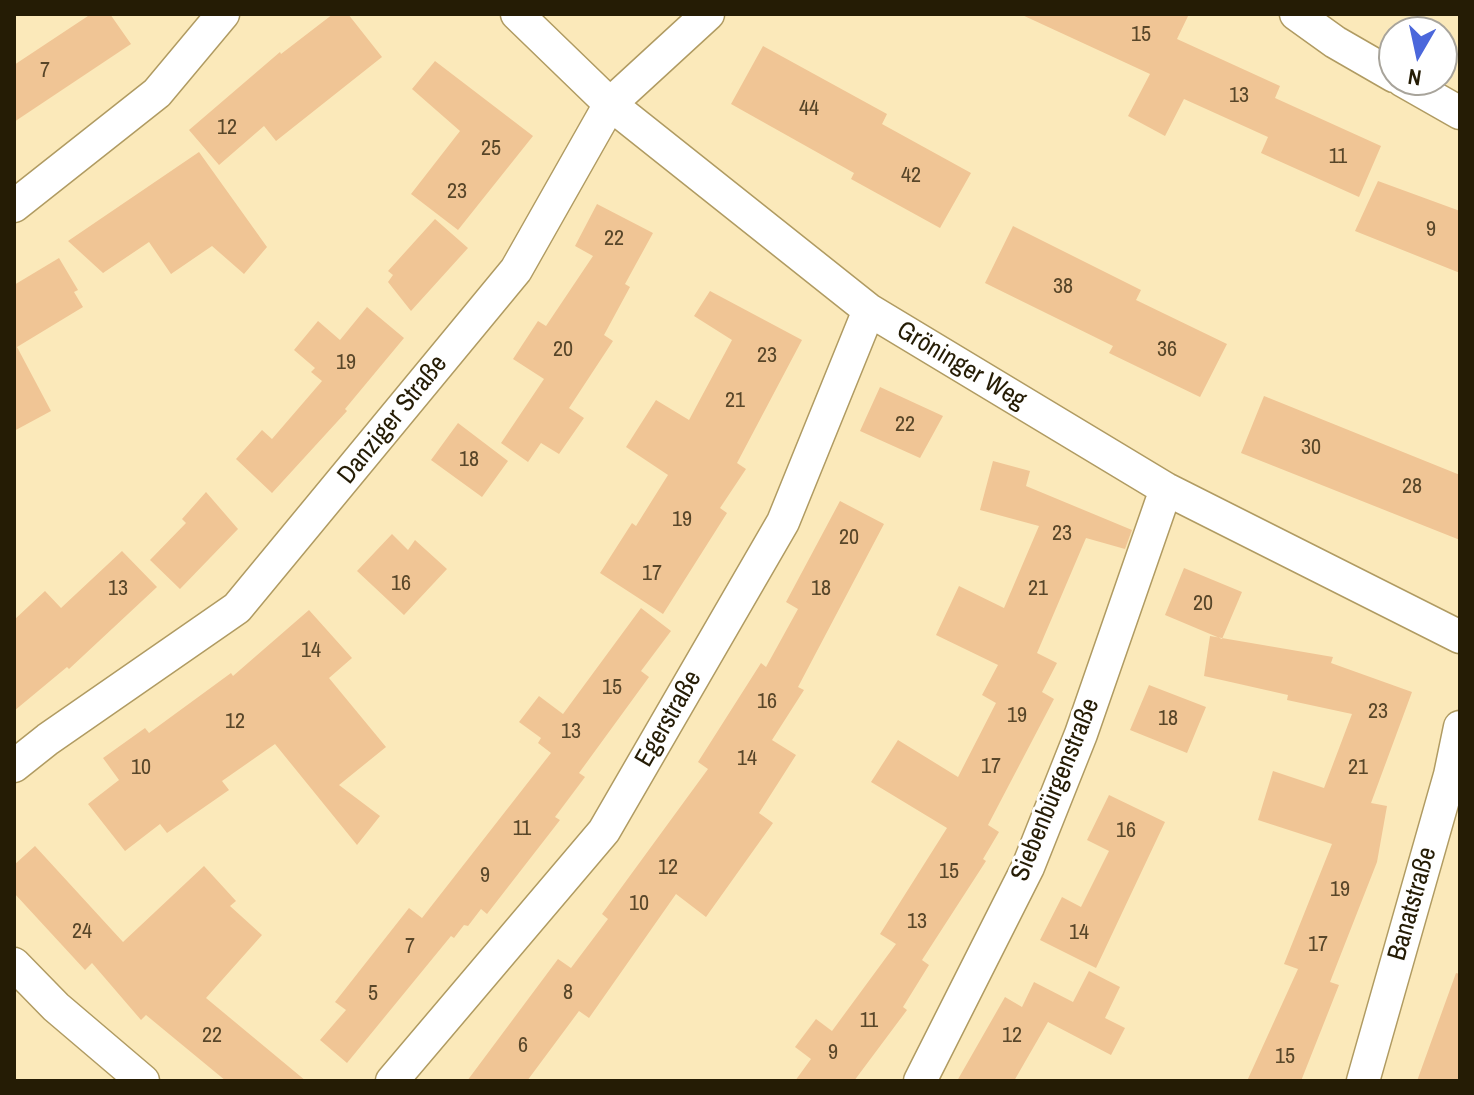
<!DOCTYPE html>
<html>
<head>
<meta charset="utf-8">
<style>
	body { margin:0 }
	#map { position:relative; width:1474px; height:1095px; overflow:hidden; background:#fbe9ba; font-family:"Archivo Narrow",sans-serif }
	canvas { display:block }
	.frame { position:absolute; inset:0; border:16px solid #251c05; pointer-events:none }
	.north { position:absolute; left:1378px; top:16px; width:80px; height:80px; box-sizing:border-box; background:#fff; border:2px solid #a8a49b; border-radius:50%; rotate:189deg; font-size:22px; font-weight:700; line-height:32px; text-align:center; color:#251c05 }
	.north::after { content:''; display:block; margin:auto; width:28px; height:36px; background:#4b67db; clip-path:polygon(50% 0,100% 100%,50% 72%,0 100%) }
</style>
</head>
<body>
<div id="map">
<canvas width="1474" height="1095"></canvas>
<div class="frame"></div>
<div class="north">N</div>
</div>
<script>
const g = document.querySelector('canvas').getContext('2d');
g.lineJoin = 'round';
function fillPath(path, color) {
  g.fillStyle = color;
  g.fill(path, 'evenodd');
}
function trace(path, color, width, dash) {
  g.strokeStyle = color;
  g.lineWidth = width;
  g.lineCap = dash ? 'butt' : 'round';
  g.setLineDash(dash || []);
  g.stroke(path);
}
function drawText(font, color, halo, rows, align = 'center') {
  g.font = font + ' "Archivo Narrow",sans-serif';
  g.lineWidth = 6;
  g.setLineDash([]);
  g.textBaseline = 'middle';
  g.strokeStyle = halo;
  g.fillStyle = color;
  for (const [text, x, y, turn = 0] of rows) {
    g.save();
    g.translate(x, y);
    g.rotate((+turn || 0) * Math.PI / 180);
    g.textAlign = isNaN(turn) ? turn : align;
    if (halo) g.strokeText(text, 0, 0);
    g.fillText(text, 0, 0);
    g.restore();
  }
}
fillPath(new Path2D(`
	M91,14H110L131,44L14,122V65Z
	M333,14H348L382,57L276,141L264,126L219,165L189,130L280,52L281,54Z
	M1020,14H1189L1177,39L1280,86L1275,98L1381,146L1359,197L1261,153L1268,137L1184,99L1165,136L1128,116L1150,74Z
	M763,46L887,114L882,124L971,173L940,228L851,179L854,173L731,104Z
	M435,61L533,136L458,230L411,194L460,131L412,89Z
	M199,152L267,247L244,274L212,246L171,274L149,242L103,273L68,241Z
	M1378,181L1460,211V273L1355,231Z
	M597,204L653,233L625,284L630,287L604,335L613,341L569,408L584,418L559,454L541,443L528,462L501,443L544,379L513,359L538,321L546,326L593,256L575,246Z
	M435,219L468,248L411,311L388,282L393,275L388,271Z
	M1013,226L1141,290L1136,300L1227,344L1200,397L1109,353L1113,346L985,283Z
	M59,258L78,290L74,292L83,307L17,347L51,411L14,431V285Z
	M710,291L802,340L737,463L746,469L720,508L727,513L663,614L600,573L632,523L636,526L668,475L626,447L656,400L689,420L732,340L694,316Z
	M367,307L404,338L345,409L347,411L272,493L236,459L262,430L272,439L322,381L311,372L315,368L294,350L318,321L340,340Z
	M880,387L943,416L920,458L860,431Z
	M1264,396L1460,475V540L1241,453Z
	M458,423L508,461L482,497L431,460Z
	M993,461L1030,471L1026,486L1132,530L1125,549L1086,538L1037,653L1057,663L1042,692L1054,699L988,825L999,832L983,859L986,861L922,960L929,965L903,1007L907,1010L854,1081H795L811,1059L795,1047L816,1019L832,1031L896,944L880,934L947,828L871,782L898,740L958,777L996,703L982,695L998,665L936,635L959,586L1004,608L1039,526L980,510Z
	M206,492L238,529L180,589L150,560L186,523L182,519Z
	M840,501L884,524L798,687L804,690L772,740L796,755L759,813L773,823L706,917L676,894L589,1018L579,1011L527,1081H467L558,959L571,968L608,919L602,914L708,769L698,762L761,663L766,667L798,609L786,602Z
	M392,534L408,550L415,540L447,569L404,615L357,571Z
	M122,551L157,587L69,669L67,667L14,711V620L45,591L61,608Z
	M1184,568L1242,592L1222,639L1165,615Z
	M641,608L671,631L641,671L649,677L579,773L585,777L555,817L560,820L487,914L481,909L468,926L464,925L454,938L451,936L347,1063L320,1040L346,1010L335,1002L409,908L422,918L551,753L538,743L541,738L519,722L539,696L563,714Z
	M309,610L352,658L329,678L386,747L339,785L380,816L357,845L275,744L222,781L229,790L167,833L160,824L125,851L88,804L119,780L103,758L145,728L149,733L231,673L233,676Z
	M1210,636L1333,657L1331,663L1412,692L1371,803L1387,806L1377,862L1330,982L1339,985L1301,1081H1247L1298,969L1284,964L1332,844L1258,820L1273,771L1324,788L1352,714L1287,700L1288,695L1204,676Z
	M1149,685L1206,707L1187,753L1130,730Z
	M1109,795L1165,822L1096,968L1040,940L1062,897L1081,907L1109,851L1087,840Z
	M35,846L123,942L204,866L236,901L230,906L262,935L206,998L306,1081H226L146,1015L141,1020L92,963L85,970L14,893V865Z
	M1089,971L1120,987L1105,1018L1125,1028L1111,1055L1048,1022L1014,1081H957L1005,997L1022,1007L1034,982L1073,1002Z
	M1456,973L1460,974V1081H1417Z`), '#f0c595');
const minor = new Path2D(`
	M517,14L610,104L869,310L1166,489L1460,637
	M1296,14L1335,42L1394,76
	M1402,80L1460,113
	M14,206L157,93L223,14
	M14,766L48,739L237,608L516,270L610,104L708,14
	M14,964L56,1007L143,1081
	M392,1081L604,831L783,522L869,310
	M920,1081L1028,867L1081,734L1166,489
	M1363,1081L1450,775L1460,727`);
trace(minor, '#b09b62', 35);
trace(minor, '#fff', 32);
drawText('22px', '#584629', null, [
	["15",1141,35],
	["7",45,71],
	["13",1239,96],
	["44",809,109],
	["12",227,128],
	["25",491,149],
	["11",1338,157],
	["42",911,176],
	["23",457,192],
	["9",1431,230],
	["22",614,239],
	["38",1063,287],
	["20",563,350],
	["36",1167,350],
	["23",767,356],
	["19",346,363],
	["21",735,401],
	["22",905,425],
	["30",1311,448],
	["18",469,460],
	["28",1412,487],
	["19",682,520],
	["23",1062,534],
	["20",849,538],
	["17",652,574],
	["16",401,584],
	["13",118,589],
	["18",821,589],
	["21",1038,589],
	["20",1203,604],
	["14",311,651],
	["15",612,688],
	["16",767,702],
	["23",1378,712],
	["19",1017,716],
	["18",1168,719],
	["12",235,722],
	["13",571,732],
	["14",747,759],
	["17",991,767],
	["10",141,768],
	["21",1358,768],
	["11",522,829],
	["16",1126,831],
	["12",668,868],
	["15",949,872],
	["9",485,876],
	["19",1340,890],
	["10",639,904],
	["13",917,922],
	["24",82,932],
	["14",1079,933],
	["17",1318,945],
	["7",410,947],
	["8",568,993],
	["5",373,994],
	["11",869,1021],
	["22",212,1036],
	["12",1012,1036],
	["6",523,1046],
	["9",833,1053],
	["15",1285,1057]
]);
drawText('26px', '#251c05', '#fff', [
	["Gröninger Weg",961,366,31],
	["Danziger Straße",393,420,-51],
	["Egerstraße",669,719,-60],
	["Siebenbürgenstraße",1056,790,-68],
	["Banatstraße",1413,904,-74]
]);
</script>
</body>
</html>
